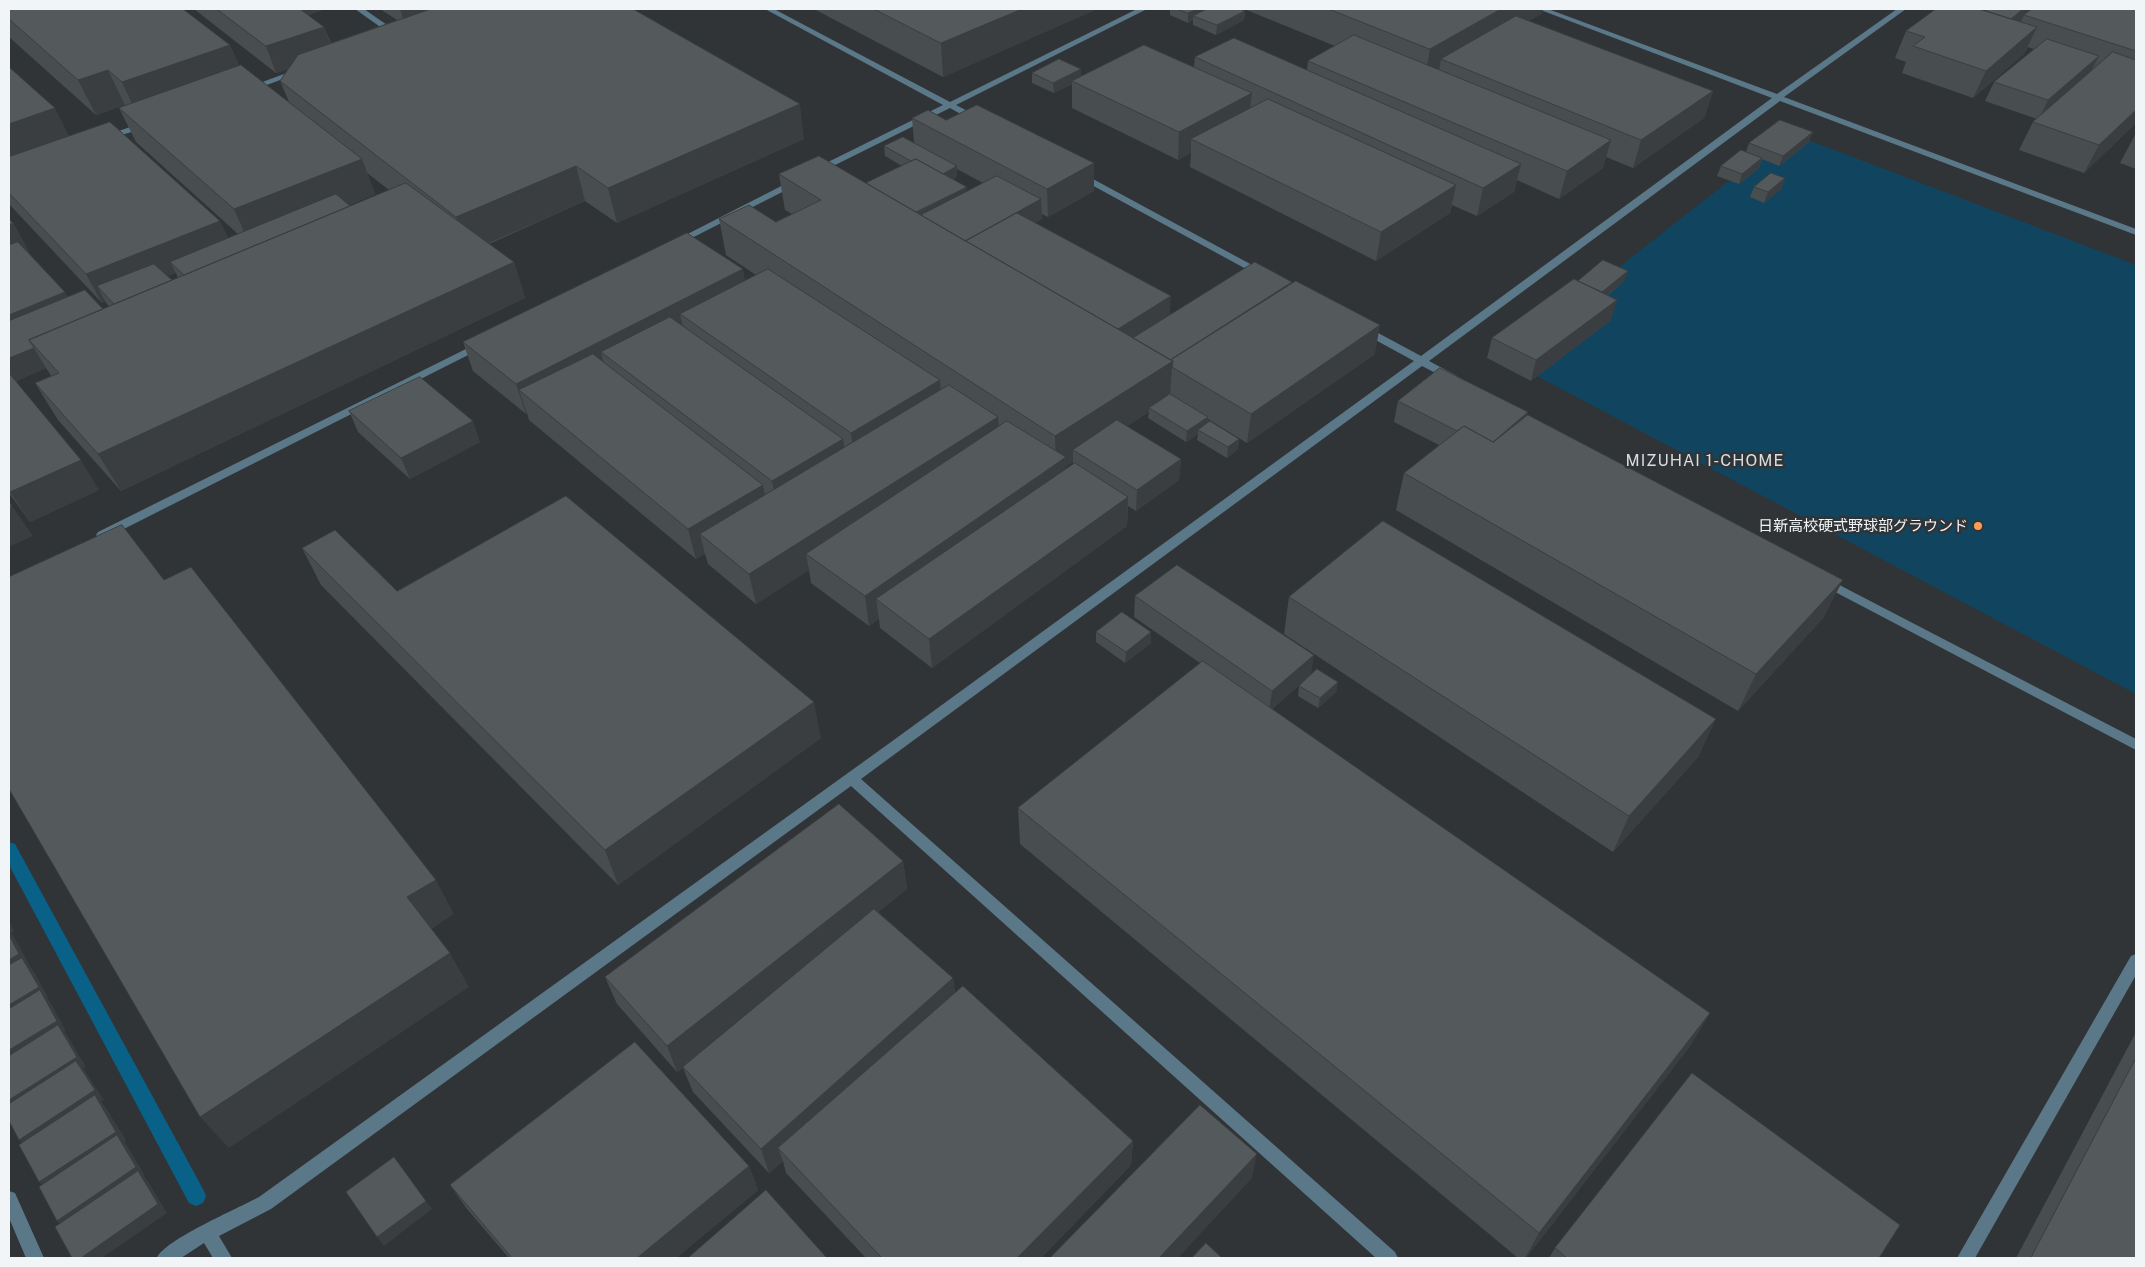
<!DOCTYPE html>
<html>
<head>
<meta charset="utf-8">
<style>
	body { margin:0 }
	#map { position:relative; width:2145px; height:1267px; overflow:hidden; background:#303437; font-family:"Public Sans",sans-serif }
	canvas { display:block }
	.frame { position:absolute; inset:0; border:10px solid #f2f5f7; pointer-events:none }
</style>
</head>
<body>
<div id="map">
<canvas width="2145" height="1267"></canvas>
<div class="frame"></div>
</div>
<script>
const g = document.querySelector('canvas').getContext('2d');
g.lineJoin = 'round';
function fillPath(path, color) {
  g.fillStyle = color;
  g.fill(path, 'evenodd');
}
function trace(path, color, width, dash) {
  g.strokeStyle = color;
  g.lineWidth = width;
  g.lineCap = dash ? 'butt' : 'round';
  g.setLineDash(dash || []);
  g.stroke(path);
}
function drawText(font, color, halo, rows, align = 'center') {
  g.font = font + ' "Public Sans","Noto Sans JP",sans-serif';
  g.lineWidth = 5;
  g.setLineDash([]);
  g.textBaseline = 'middle';
  g.strokeStyle = halo;
  g.fillStyle = color;
  for (const [text, x, y, turn = 0] of rows) {
    g.save();
    g.translate(x, y);
    g.rotate((+turn || 0) * Math.PI / 180);
    g.textAlign = isNaN(turn) ? turn : align;
    if (halo) g.strokeText(text, 0, 0);
    g.fillText(text, 0, 0);
    g.restore();
  }
}
fillPath(new Path2D(`
	M1790,133L2136,265V694L1503,358Z`), '#11455f');
fillPath(new Path2D(`
	M9,842L15,844L203,1189L206,1196L203,1203L196,1206L189,1203L9,865Z`), '#096188');
fillPath(new Path2D(`
	M355,9H364L400,34L393,36Z`), '#5b7889');
fillPath(new Path2D(`
	M765,9H774L950,102L1137,9H1147L956,105L979,117V121H973L950,108L817,174L813,171L814,169L943,105Z
	M1538,9H1548L1777,94L1897,9H1906L1784,97L2136,229V235L1780,101L1429,361L1457,376L1458,378L1457,380H1449L1422,366L861,779L1395,1252L1398,1258H1376L851,786L271,1209L219,1236L232,1258H213L204,1243L181,1258H157C164,1240 239,1208 259,1197L891,742L1414,361L1359,331V327H1367L1421,356L1772,98Z
	M295,70L302,72L253,90L246,88Z
	M144,122L147,123V127L106,140L102,137Z
	M1080,172L1265,272L1267,274L1262,277L1259,276L1077,177V173Z
	M795,179L798,180V184L678,245L675,246L670,243Z
	M480,342L484,343L485,345L484,347L106,538H98L96,535L98,532Z
	M1824,577L2136,739V750L1820,584L1818,581L1820,578Z
	M2136,954V975L1975,1258H1957L2131,956Z
	M9,1191L15,1193L44,1258H26L9,1218Z`), '#5b7889');
fillPath(new Path2D(`
	M9,9L230,45L239,66L289,102L280,81L288,69L276,73L194,9H325L308,15L324,27L331,43L397,20L380,9H633L804,139L617,223L585,201L489,244L514,262L525,298L121,491L58,420L35,383L51,376L46,368L16,381L99,490L30,522L9,493V219L13,223L29,252H28L68,297L103,309L109,307L105,301L102,303L9,204V67L69,136L228,238L238,234L136,142L119,108L126,105H125L96,115L9,37ZM367,173L389,190L350,206L349,205L375,194ZM176,273L178,278L172,280L167,276Z
	M814,9H1097L943,77Z
	M1170,9H1240L1245,11L1244,20L1216,35L1193,25V20L1188,23L1170,15Z
	M1244,9H1543L1541,14L1529,21L1713,91L1704,118L1633,168L1606,157L1603,168L1559,199L1517,180L1514,192L1477,216L1452,205L1450,213L1376,261L1190,167L1191,153L1178,160L1072,108V84L1054,93L1032,83V73L1081,69V76L1194,67L1195,57L1307,70L1308,61L1335,46Z
	M2136,9V123L2084,173L2019,150L2033,122L2037,119L1985,101L1994,82L2034,49L2028,47L2024,54L1973,98L1902,73L1906,62L1895,58L1906,31L1986,11Z
	M912,118L946,120L1094,163V191L1048,217L1042,214V219L1035,223L1170,315L1292,284L1375,354L1247,443L1208,419V423L1239,439L1238,449L1227,458L1197,440L1198,434L1186,442L1148,418L1149,412L1127,426L1181,459L1179,480L1136,511L1128,506L1127,526L932,668L880,628L879,619L869,626L811,583L809,570L756,604L708,564L705,554L696,559L529,420L527,413L526,414L473,371L463,342L745,281L756,275L726,255L719,219L776,222L792,214L785,210L779,174L866,183L902,166L885,156L884,146L914,143ZM957,169L983,183L967,192L953,179L957,176ZM1073,462V465L1066,469V466Z
	M2136,133V169L2120,163Z
	M1809,142L1779,166L1762,159L1759,168L1739,184L1717,176L1721,166L1746,152L1749,143Z
	M1785,178L1781,189L1764,203L1750,197L1754,187Z
	M1628,271L1624,281L1608,295L1611,320L1531,381L1487,358L1492,338L1578,281Z
	M1398,401L1528,412L1526,416L1824,617L1738,711L1396,510L1404,473L1439,445L1394,422Z
	M349,411L480,442L410,479L358,432Z
	M302,548L397,591L821,738L618,885L321,585Z
	M1135,596L1311,675L1338,682L1336,692L1318,708L1298,696L1299,686L1305,680L1272,709L1710,1013L1690,1046L1526,1258H1518L1020,844L1018,808L1200,663L1134,617Z
	M1289,597L1699,756L1613,852L1284,634Z
	M1096,632L1151,643L1125,663L1096,642Z
	M903,861L907,889L878,912L953,978L955,994L1133,1141L1131,1165L1041,1258H866L786,1173L783,1161L769,1173L693,1092L683,1068L677,1072L617,1004L605,977Z
	M2136,1032V1258H2016Z
	M749,1166L758,1190L676,1258H509L467,1209L450,1185Z
	M1555,1248L1879,1258H1549Z`), '#484d4f');
fillPath(new Path2D(`
	M293,9H325L297,18Z
	M400,9H437L405,25Z
	M1022,9H1097L943,77L941,43Z
	M1198,9H1217L1193,16V20L1188,23V13Z
	M1501,9H1543L1541,14L1455,65L1441,59L1438,75L1424,83L1430,49Z
	M2023,9H2036L2024,15L2021,21L2000,40L2009,21Z
	M1245,11L1244,20L1216,35L1217,25Z
	M324,27L334,53L276,73L266,46Z
	M2037,27L2024,54L1973,98L1986,71Z
	M230,45L244,79L138,116L122,82Z
	M2099,56L2089,75L2039,119L2048,100Z
	M1081,69V79L1072,81V84L1054,93L1053,83Z
	M108,70L125,105L96,115L78,80Z
	M1713,91L1704,118L1633,168L1641,140Z
	M1252,93L1249,120L1191,139V153L1178,160L1179,132Z
	M800,104L804,139L617,223L608,188Z
	M55,108L69,136L9,157V124Z
	M2136,110V123L2084,173L2099,145Z
	M1813,132L1809,142L1779,166L1783,156Z
	M1611,140L1603,168L1559,199L1567,171Z
	M1762,158L1759,168L1739,184L1742,174Z
	M362,159L375,194L250,245L234,209Z
	M1094,163V191L1048,217L1047,189Z
	M1521,164L1514,192L1477,216L1483,188Z
	M576,166L585,201L468,252L456,217Z
	M957,166V176L939,186L938,176Z
	M1785,178L1781,189L1764,203L1768,192Z
	M1456,185L1450,213L1376,261L1381,232Z
	M967,187L968,206L927,228L910,216Z
	M1041,199L1042,219L980,253L958,245Z
	M220,221L234,249L170,262L176,273L110,299L97,286L105,301L102,303L86,274Z
	M13,223L29,252L9,260V225Z
	M514,262L525,298L121,491L98,454Z
	M743,269L748,298L680,314L684,331L601,352L606,372L519,390L527,413L526,414L516,384Z
	M1628,271L1624,281L1596,304L1599,294Z
	M1292,282L1290,302L1172,367L1170,398L1149,408V412L1082,456L1073,450V462L1066,466V486L876,599L879,619L869,626L865,596L1056,464L1055,436L1161,366Z
	M65,292L77,313L9,340V315Z
	M1171,296L1169,325L1132,349L1116,330Z
	M1617,300L1611,320L1531,381L1536,360Z
	M1380,325L1375,354L1247,443L1251,414Z
	M34,348L46,368L13,383L9,376V358Z
	M940,380L942,409L855,463L851,433Z
	M1528,412L1522,433L1487,447Z
	M998,417L1000,446L806,554L809,570L756,604L749,574Z
	M1208,417L1207,428L1198,430V434L1186,442L1187,431Z
	M473,421L480,442L410,479L401,458Z
	M843,439L847,468L778,511L772,481Z
	M1239,439L1238,449L1227,458L1228,447Z
	M1181,459L1179,480L1136,511L1137,490Z
	M81,460L99,490L30,522L10,492Z
	M763,485L769,515L700,534L705,554L696,559L688,529Z
	M1128,497L1127,526L932,668L929,639Z
	M12,506L33,536L9,547V508Z
	M1843,580L1824,617L1738,711L1756,674Z
	M1151,632V643L1125,663L1126,652Z
	M1314,655L1311,675L1269,711L1272,691Z
	M1338,682L1336,692L1318,708L1320,698Z
	M814,702L821,738L618,885L605,850Z
	M1716,719L1699,756L1613,852L1629,816Z
	M903,861L907,889L677,1072L667,1046Z
	M436,880L454,914L427,932L407,897Z
	M9,921L14,931L11,933L13,935L29,964H28L31,967L48,997L47,998L49,1000L66,1031L64,1032L67,1035L86,1067L83,1068L104,1100L101,1102L104,1105L126,1140L124,1142L126,1144L145,1176L144,1177L147,1180L167,1213L102,1258H81L67,1230L57,1221L49,1191L39,1182L29,1149L19,1140L9,1111Z
	M450,953L469,987L229,1148L200,1117Z
	M953,978L956,1005L778,1148L783,1161L769,1173L761,1149Z
	M1710,1013L1690,1046L1526,1258H1525L1539,1233Z
	M1133,1141L1131,1165L1041,1258H1017Z
	M1257,1154L1252,1178L1178,1258H1159Z
	M394,1157L432,1209L384,1246L377,1237Z
	M749,1166L758,1190L676,1258H637Z`), '#3b3e40');
const building = new Path2D(`
	M9,9H183L230,45L122,82L108,70L78,80L9,19Z
	M217,9H300L324,27L266,46Z
	M431,9H633L800,104L608,188L576,166L456,217L280,81L298,55Z
	M874,9H1022L941,43Z
	M1177,9H1198L1188,13Z
	M1207,9H1240L1245,11L1217,25L1193,16Z
	M1329,9H1501L1430,49Z
	M1936,9H1979L2037,27L1986,71L1913,46L1925,37L1906,31Z
	M1988,9H2023L2011,19L1986,11Z
	M2032,9H2136V51L2024,15Z
	M1516,16L1713,91L1641,140L1441,59Z
	M1354,35L1611,140L1567,171L1308,61Z
	M1234,38L1521,164L1483,188L1195,57Z
	M2047,39L2099,56L2048,100L1994,82Z
	M1144,45L1252,93L1179,132L1072,81Z
	M2113,52L2136,60V110L2099,145L2033,122Z
	M1059,59L1081,69L1053,83L1032,73Z
	M241,65L362,159L234,209L119,108Z
	M9,67L55,108L9,124Z
	M1268,99L1456,185L1381,232L1191,139Z
	M977,105L1094,163L1047,189L912,118L928,110L946,120Z
	M1780,120L1813,132L1783,156L1749,143Z
	M110,122L220,221L86,274L9,193V157Z
	M903,137L957,166L943,174L916,159L911,161L884,146Z
	M1741,150L1762,158L1742,174L1721,166Z
	M819,156L1173,361L1055,436L719,219L749,205L776,222L821,200L779,174Z
	M916,159L967,187L916,212L866,183Z
	M1771,173L1785,178L1768,192L1754,187Z
	M997,176L1041,199L965,241L921,215Z
	M406,183L514,262L98,454L35,383L59,373L29,340Z
	M336,194L350,206L184,275L170,262Z
	M1017,213L1171,296L1118,329L966,241Z
	M9,219L13,223L9,225Z
	M687,233L743,269L516,384L463,342Z
	M18,242L65,292L9,315V245Z
	M1603,260L1628,271L1602,292L1578,281Z
	M1255,262L1292,282L1170,360L1133,338Z
	M154,264L172,280L114,304L97,286Z
	M768,269L940,380L851,433L680,314Z
	M1574,279L1617,300L1536,360L1492,338Z
	M1296,281L1380,325L1251,414L1172,367L1173,361L1171,360Z
	M85,290L103,309L29,340L34,348L9,358V321Z
	M670,317L843,439L772,481L601,352Z
	M593,354L763,485L688,529L519,390Z
	M1440,368L1528,412L1493,442L1464,426L1457,431L1398,401Z
	M9,373L81,460L10,492L9,490Z
	M420,377L473,421L401,458L349,411Z
	M949,385L998,417L749,574L700,534Z
	M1170,394L1208,417L1187,431L1149,408Z
	M1528,415L1843,580L1756,674L1404,473L1464,426L1493,442Z
	M1117,420L1181,459L1137,490L1073,450Z
	M1007,421L1066,457L865,596L806,554Z
	M1210,421L1239,439L1228,447L1198,430Z
	M1075,463L1128,497L929,639L876,599Z
	M566,496L814,702L605,850L302,548L335,530L397,591Z
	M9,502L12,506L9,508Z
	M1383,521L1716,719L1629,816L1289,597Z
	M122,525L164,580L191,567L436,880L407,897L450,953L200,1117L9,789V577Z
	M1177,565L1314,655L1272,691L1135,596Z
	M1122,612L1151,632L1126,652L1096,632Z
	M1203,661L1710,1013L1539,1233L1018,808Z
	M1317,669L1338,682L1320,698L1299,686Z
	M839,804L903,861L667,1046L605,977Z
	M874,909L953,978L761,1149L683,1067Z
	M9,935L19,954L9,960Z
	M22,958L39,987L9,1005V965Z
	M963,986L1133,1141L1017,1258H882L778,1148Z
	M40,990L57,1021L9,1050V1009Z
	M58,1025L77,1057L9,1100V1056Z
	M635,1042L749,1166L637,1258H512L450,1185Z
	M2136,1058V1258H2031Z
	M76,1061L95,1090L19,1140L9,1121V1104Z
	M1692,1073L1900,1225L1879,1258H1567L1555,1248Z
	M95,1095L116,1132L39,1182L19,1145Z
	M1200,1105L1257,1154L1159,1258H1050Z
	M117,1135L136,1167L57,1221L39,1187Z
	M394,1157L426,1201L377,1237L346,1192Z
	M138,1171L158,1204L81,1258H72L55,1227Z
	M766,1190L827,1258H688Z
	M1206,1243L1222,1258H1192Z`);
fillPath(building, '#54595c');
trace(building, '#3b3e40', 1);
for (const [x, y, r, color] of [
	[1978,526,5,"#fd9d55"]
]) {
  const dot = new Path2D();
  dot.arc(x, y, r, 0, 2 * Math.PI);
  g.fillStyle = color;
  g.fill(dot);
  trace(dot, '#303437', 2);
}
drawText('15px', '#f2f5f7', '#303437', [
	["日新高校硬式野球部グラウンド",1968,526]
], 'right');
g.letterSpacing = '1px';
drawText('16px', '#d8dde1', '#303437', [
	["MIZUHAI 1-CHOME",1705,461]
]);
g.letterSpacing = '0px';
</script>
</body>
</html>
